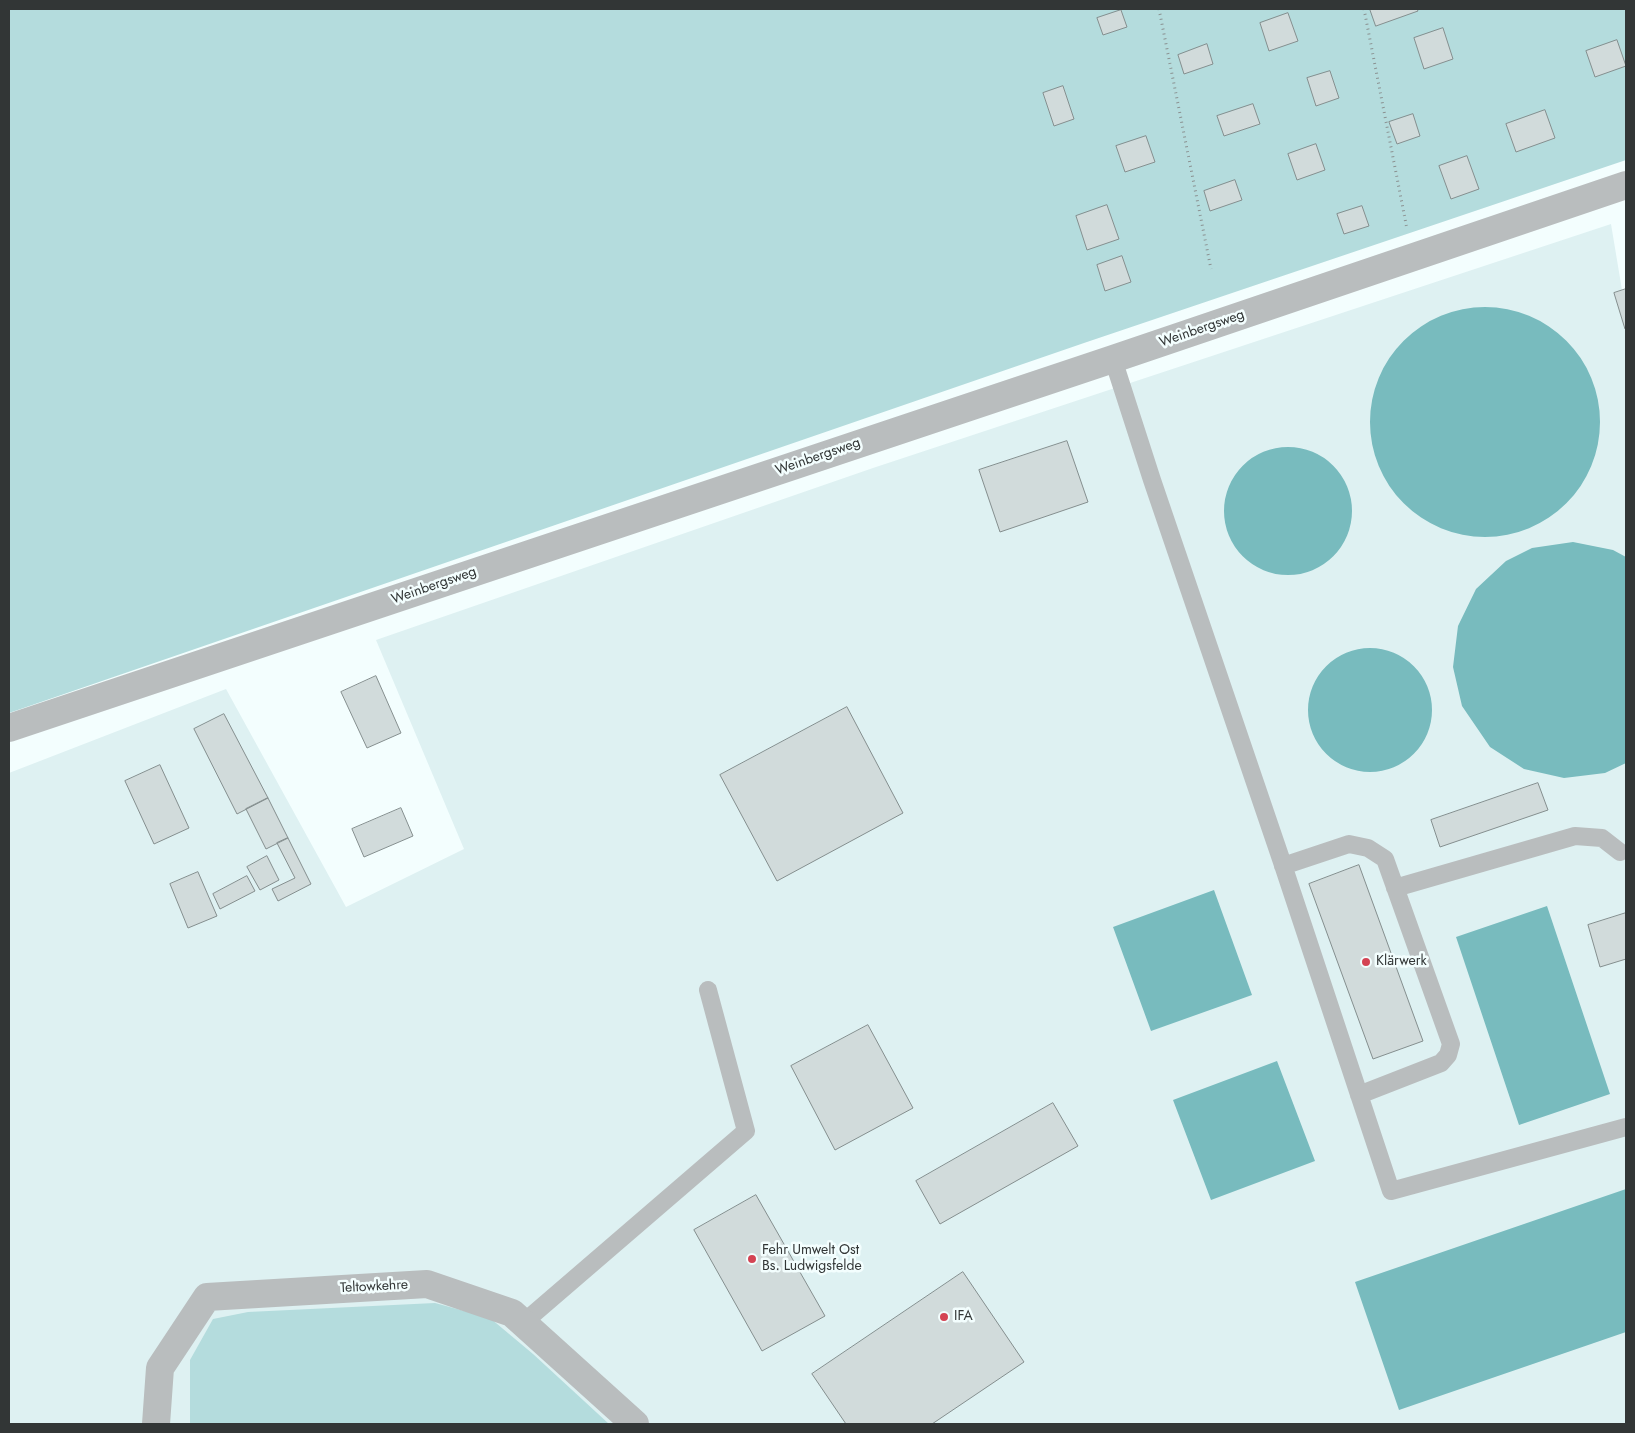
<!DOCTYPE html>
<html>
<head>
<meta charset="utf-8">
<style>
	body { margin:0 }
	#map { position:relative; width:1635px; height:1433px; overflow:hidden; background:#f3fefe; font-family:Jost,sans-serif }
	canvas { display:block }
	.frame { position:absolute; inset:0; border:10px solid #323636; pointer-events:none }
</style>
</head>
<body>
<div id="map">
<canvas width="1635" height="1433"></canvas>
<div class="frame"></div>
</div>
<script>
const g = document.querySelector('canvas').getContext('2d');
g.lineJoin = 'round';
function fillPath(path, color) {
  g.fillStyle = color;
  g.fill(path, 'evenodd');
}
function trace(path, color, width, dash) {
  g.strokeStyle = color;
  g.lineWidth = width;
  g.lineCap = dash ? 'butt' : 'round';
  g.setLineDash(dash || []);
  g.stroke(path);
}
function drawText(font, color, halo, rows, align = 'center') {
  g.font = font + ' Jost,sans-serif';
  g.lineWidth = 5;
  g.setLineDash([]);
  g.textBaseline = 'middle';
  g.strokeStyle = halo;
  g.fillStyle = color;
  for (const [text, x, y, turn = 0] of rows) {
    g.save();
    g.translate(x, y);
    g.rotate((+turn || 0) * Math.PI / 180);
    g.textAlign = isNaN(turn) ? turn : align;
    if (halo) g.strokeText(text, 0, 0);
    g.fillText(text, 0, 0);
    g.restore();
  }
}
fillPath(new Path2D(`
	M1611,224L1626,314V1424H9V773L226,689L346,907L464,849L376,640L873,468Z`), '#def1f2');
fillPath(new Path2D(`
	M9,9H1626V160L1084,343L9,713Z
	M435,1303L490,1318L533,1354L609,1424H190V1360L213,1319L248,1312Z`), '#b4dcdd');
fillPath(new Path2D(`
	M1370 422a115 115 0 1 1 230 0a115 115 0 1 1-230 0Z
	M1224 511a64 64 0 1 1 128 0a64 64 0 1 1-128 0Z
	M1573,542L1613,550L1626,557V763L1605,773L1564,778L1524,769L1490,747L1462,706L1453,667L1458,626L1476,589L1506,561L1532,548Z
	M1308 710a62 62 0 1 1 124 0a62 62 0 1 1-124 0Z
	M1214,890L1252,995L1151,1031L1113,927Z
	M1547,906L1610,1094L1519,1125L1456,937Z
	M1277,1061L1315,1161L1211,1200L1173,1100Z
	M1626,1189V1332L1399,1410L1355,1282Z`), '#78bbbe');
const building = new Path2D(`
	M1370,9H1417L1418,11L1376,26Z
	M1121,10L1127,27L1103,35L1097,18Z
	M1288,13L1298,41L1269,51L1260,23Z
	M1443,28L1453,59L1424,69L1414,38Z
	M1617,40L1626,66L1595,77L1586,51Z
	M1207,44L1213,64L1184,74L1178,55Z
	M1330,71L1339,98L1316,106L1307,78Z
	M1063,86L1074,119L1054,126L1043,93Z
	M1253,104L1260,124L1224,136L1217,116Z
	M1545,110L1555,138L1516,152L1506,124Z
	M1413,114L1420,136L1397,144L1389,122Z
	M1146,136L1155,162L1125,172L1116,146Z
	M1316,144L1325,170L1297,180L1288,154Z
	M1467,156L1479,189L1451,199L1439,166Z
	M1235,180L1242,200L1210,211L1204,191Z
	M1107,205L1119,239L1087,250L1076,216Z
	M1362,206L1369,226L1344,234L1337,214Z
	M1122,256L1131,282L1105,291L1097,265Z
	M1626,289V329H1625L1614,293Z
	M1067,441L1088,502L1000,532L979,470Z
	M376,676L401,733L367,748L341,692Z
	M847,707L903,813L777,881L720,775Z
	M224,714L268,798L237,814L194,729Z
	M160,765L189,828L154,844L125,781Z
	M1538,783L1548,810L1440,847L1431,820Z
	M268,798L288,838L266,849L246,809Z
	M401,808L413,836L364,857L352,829Z
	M288,838L311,884L278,901L272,889L295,878L277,843Z
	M267,856L279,880L260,890L247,867Z
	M1359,865L1423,1041L1373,1059L1309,884Z
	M198,872L217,916L188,928L170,884Z
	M247,876L255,891L220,909L213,894Z
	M1626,913V959L1600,967L1588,925Z
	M868,1025L913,1108L835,1150L791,1066Z
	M1053,1103L1078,1146L940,1224L916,1181Z
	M756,1195L825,1316L762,1351L694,1230Z
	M963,1272L1024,1362L932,1424H846L812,1374Z`);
fillPath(building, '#d1dbdb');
trace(building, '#858f8f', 1);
trace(new Path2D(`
	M1159,9L1211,269
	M1364,9L1407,229`), '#8b9292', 3, [1, 4]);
trace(new Path2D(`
	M1113,359L1152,480L1281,859L1391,1191L1626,1127
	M1283,866L1349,844L1368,848L1385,859L1451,1044L1448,1055L1441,1063L1359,1095
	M1395,888L1575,836L1602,838L1620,852
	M523,1323L746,1131L708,990`), '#b9bdbe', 18);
trace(new Path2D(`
	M9,728L1113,359L1626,185
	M156,1424L160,1368L207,1297L427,1284L512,1313L635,1424`), '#b9bdbe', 28);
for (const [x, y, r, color] of [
	[1366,962,5,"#d44353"],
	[752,1259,5,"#d44353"],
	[944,1317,5,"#d44353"]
]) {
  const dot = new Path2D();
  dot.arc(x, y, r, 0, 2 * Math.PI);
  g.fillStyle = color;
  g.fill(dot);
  trace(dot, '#f3fefe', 2);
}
drawText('14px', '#323636', '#f3fefe', [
	["Weinbergsweg",1202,329,-19],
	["Weinbergsweg",818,457,-19],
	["Weinbergsweg",434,586,-19],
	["Teltowkehre",374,1287,-3]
]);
drawText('14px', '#323636', '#f3fefe', [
	["Klärwerk",1376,962],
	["Fehr Umwelt Ost",762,1251],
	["Bs. Ludwigsfelde",762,1267],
	["IFA",954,1317]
], 'left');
</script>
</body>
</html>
